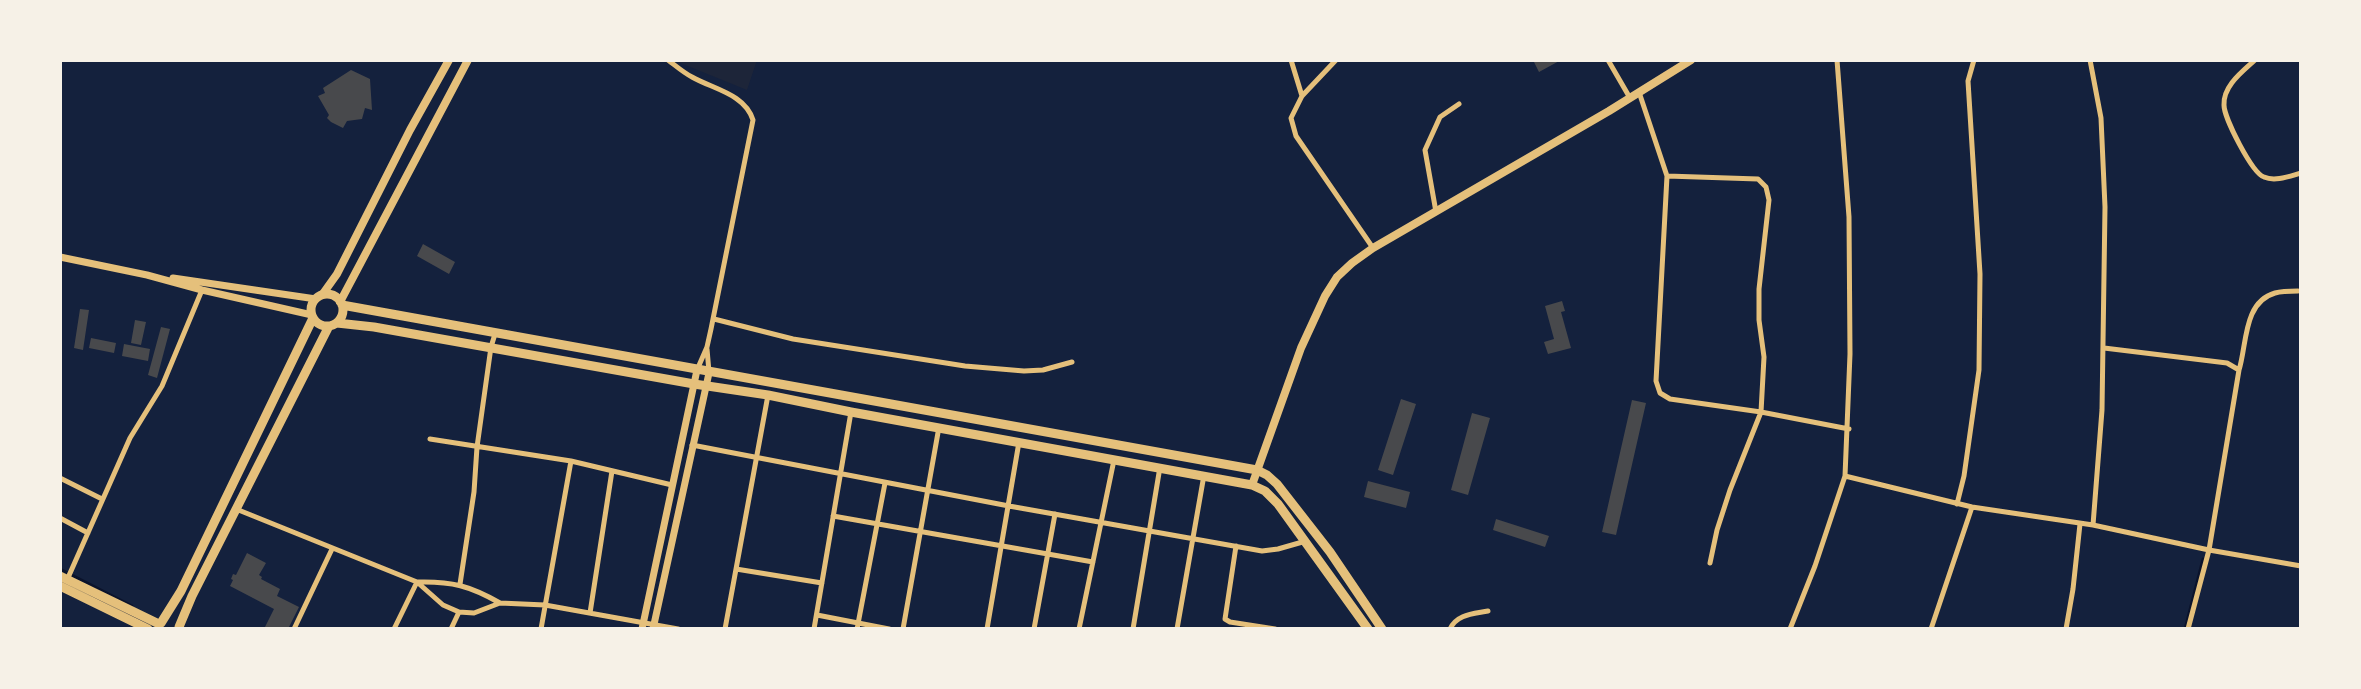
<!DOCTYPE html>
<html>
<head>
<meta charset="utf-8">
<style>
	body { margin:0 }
	#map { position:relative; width:2361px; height:689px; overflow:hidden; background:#14213d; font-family:"Times New Roman",serif }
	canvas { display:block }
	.frame { position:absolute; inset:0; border:62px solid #f6f1e7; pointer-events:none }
</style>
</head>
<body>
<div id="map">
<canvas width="2361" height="689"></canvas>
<div class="frame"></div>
</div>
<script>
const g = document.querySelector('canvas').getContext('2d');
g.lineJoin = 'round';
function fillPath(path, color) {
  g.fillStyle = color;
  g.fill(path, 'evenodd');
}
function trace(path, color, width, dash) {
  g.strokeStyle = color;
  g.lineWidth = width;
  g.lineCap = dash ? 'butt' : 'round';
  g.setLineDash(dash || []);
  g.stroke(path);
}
fillPath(new Path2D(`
	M673,60H757L747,90Z`), '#1d2539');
trace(new Path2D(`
	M60,569L132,606
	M2185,629L2203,559`), '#0b132b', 3);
fillPath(new Path2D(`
	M1537,60H1561L1539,72L1534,62Z
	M351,70L370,79L372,110L365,108L362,119L347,121L343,128L331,122L327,118L329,115L318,96L325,93L323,88Z
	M423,244L455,262L449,274L417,256Z
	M1562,301L1565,311L1561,312L1571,348L1548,354L1544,342L1554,339L1545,306Z
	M80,309L89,310L83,350L74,348Z
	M135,320L146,322L141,345L131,343Z
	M161,327L170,329L157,378L148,375Z
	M91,338L116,343L114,353L89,348Z
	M124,344L150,349L148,361L122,356Z
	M1401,399L1416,404L1393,475L1378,470Z
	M1632,400L1646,403L1616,535L1602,532Z
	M1472,413L1490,418L1468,495L1451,490Z
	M1368,481L1410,492L1406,508L1364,497Z
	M1496,519L1549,536L1545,547L1493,530Z
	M247,553L266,563L259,575L262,577L261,579L280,589L277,596L299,607L288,629H264L274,609L230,586L233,580L231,579L233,574L236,575Z`), '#48494c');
trace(new Path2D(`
	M668,60C676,66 684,73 692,77C713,89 745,94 753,120L711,329L707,347L697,370
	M1291,60L1302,96
	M1336,60L1302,96L1291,118L1296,136L1373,248
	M1608,60L1630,98
	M2090,60L2101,118L2105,207L2102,410L2093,525
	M2255,60C2242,72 2223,86 2224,105C2224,118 2252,173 2264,177C2275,182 2290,176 2301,173
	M1639,92L1667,176L1656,381L1660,393L1670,399L1761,412L1849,429
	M1667,176L1758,179L1766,187L1769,200L1759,289V320L1764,357L1761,412L1730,490L1717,530L1710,563
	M1436,212L1425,150L1440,117L1459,104
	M714,319L793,339L965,366L1024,371L1043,370L1072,362
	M2104,348L2227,363L2239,370L2209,550L2188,629
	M707,349L709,372
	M2239,370C2247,345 2243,302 2275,293C2282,291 2291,291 2298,291
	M430,439L571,461
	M692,445L1009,506L1262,551L1278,549L1306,541
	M1845,476L1972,507L2093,525L2209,550L2301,566
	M60,478L102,499
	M1957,504L1964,476L1979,370L1980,274L1968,81L1974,60
	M236,509L417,582L443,605L459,612L474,613L500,603L545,605L678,629
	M833,516L1093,562
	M60,518L88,533
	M1236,546L1225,619L1230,622L1275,629
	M736,569L822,583
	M67,580L130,438L162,386L202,290
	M460,584L474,492L477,447L491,347L495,334
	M590,613L612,471
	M817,615L889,629
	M294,629L332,549
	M394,629L417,582C452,581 470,586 500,603
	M451,629L459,612
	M541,629L571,461L672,485
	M725,629L768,395
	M814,629L851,412
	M857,629L885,483
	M903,629L939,427
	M987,629L1019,442
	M1034,629L1055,514
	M1079,629L1114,460
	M1133,629L1160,467
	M1177,629L1204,475
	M1450,629C1457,614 1473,614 1488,611
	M1790,629L1815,566L1845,476L1850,354L1849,217L1837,60
	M1931,629L1972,507
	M2066,629L2073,589L2080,524`), '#e5c07b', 5);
trace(new Path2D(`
	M60,257L147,275L202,290L312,315
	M173,278L316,299
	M642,629L697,370
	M653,629L709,373`), '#e5c07b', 7);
trace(new Path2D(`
	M1252,485L1301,348L1325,296L1337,277L1352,263L1373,248L1609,111L1691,60`), '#e5c07b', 8);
trace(new Path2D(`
	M322,295L337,274L410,130L449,60
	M340,302L468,60`), '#e5c07b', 8);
trace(new Path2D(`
	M311 310a16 16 0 1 1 32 0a16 16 0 1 1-32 0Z
	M342,305L1257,470L1267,475L1277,484L1330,552L1382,629
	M337,323L374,327L694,384L768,395L851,412L1252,485L1265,491L1278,504L1368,629
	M60,576L159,624
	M60,586L148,629
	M161,623L181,591L313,318
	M179,627L192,596L329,326`), '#e5c07b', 9);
</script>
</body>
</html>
